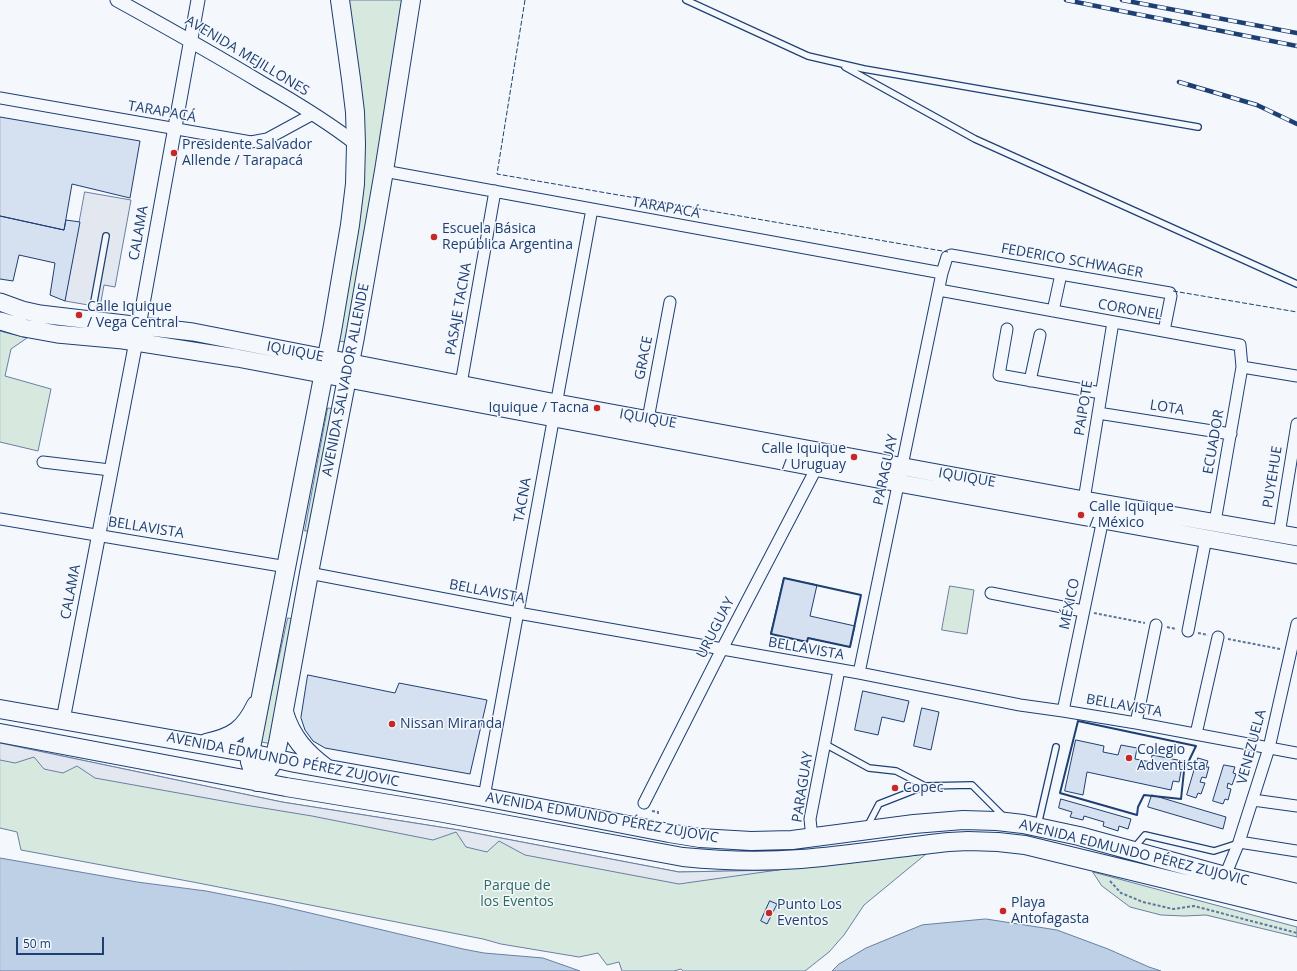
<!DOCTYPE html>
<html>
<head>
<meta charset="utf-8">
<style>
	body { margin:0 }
	#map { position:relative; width:1297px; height:971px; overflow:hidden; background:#f4f7fb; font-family:"Open Sans",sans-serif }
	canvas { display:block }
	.scale { position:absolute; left:16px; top:937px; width:88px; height:18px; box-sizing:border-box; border:2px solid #1d3f73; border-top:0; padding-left:5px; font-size:12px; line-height:14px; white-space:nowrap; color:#1d3f73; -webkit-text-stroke:3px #f4f7fb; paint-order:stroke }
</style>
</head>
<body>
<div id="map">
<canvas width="1297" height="971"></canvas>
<div class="scale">50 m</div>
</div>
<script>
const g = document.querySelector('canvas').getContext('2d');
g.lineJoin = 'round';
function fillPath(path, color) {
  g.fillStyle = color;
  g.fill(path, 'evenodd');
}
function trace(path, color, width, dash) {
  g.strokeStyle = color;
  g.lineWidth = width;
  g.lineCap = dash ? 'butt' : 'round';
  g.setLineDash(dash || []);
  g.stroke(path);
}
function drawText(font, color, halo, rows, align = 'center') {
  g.font = font + ' "Open Sans",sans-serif';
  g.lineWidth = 3;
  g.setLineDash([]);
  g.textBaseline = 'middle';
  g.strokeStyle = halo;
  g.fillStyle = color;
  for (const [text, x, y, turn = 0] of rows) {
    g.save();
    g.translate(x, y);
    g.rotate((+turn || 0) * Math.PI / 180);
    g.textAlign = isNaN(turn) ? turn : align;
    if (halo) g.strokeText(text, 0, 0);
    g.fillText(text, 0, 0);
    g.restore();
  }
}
const green = new Path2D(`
	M349,0H404L389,94L346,342L338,341L359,75Z
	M0,331L27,338L11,349L5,376L51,389L38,451L0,442Z
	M328,408L334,409L310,531H305Z
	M950,586L974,590L967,634L942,630Z
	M288,618L294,619L273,744L261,742Z
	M0,743L282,802L459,830L679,872L778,870L926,854L864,905L844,935L829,952L805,971H683L681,969L674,971H622L619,962L607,965L598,953L579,957L501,944L483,939L193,882L21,850L17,832L0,828Z
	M1093,872L1297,927V937L1206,915L1184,916L1161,915L1130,907L1102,886Z`);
fillPath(green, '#d7e8df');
trace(green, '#687fa3', 1);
const parking = new Path2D(`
	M85,192L131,200L115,287L104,285L100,307L65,301Z
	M0,743L282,802L459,830L679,872L778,870L679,884L525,855L499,841L487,852L466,847L456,832L433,840L312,816L245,805L95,778L77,766L63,773L44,769L34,757L15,763L0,760Z`);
fillPath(parking, '#e3e8f0');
trace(parking, '#687fa3', 1);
const water = new Path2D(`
	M0,858L137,882L206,891L272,904L463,949L484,953L543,958L580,971H0Z
	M986,919L1057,930L1108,949L1149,967L1161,971H832L839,964L866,948L922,925Z`);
fillPath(water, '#bed0e5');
trace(water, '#687fa3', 1);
const building = new Path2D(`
	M0,117L140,141L130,198L72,184L64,230L0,216Z
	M0,216L64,230L66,220L80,222L65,301L50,295L55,263L19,255L13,281L0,279Z
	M784,578L817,585L810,616L855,626L850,647L808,638L807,642L771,634Z
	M308,675L395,693L399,683L487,700L470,774L325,748L313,741L305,730L301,718Z
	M863,691L909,701L904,722L882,717L878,735L855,730Z
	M922,708L939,712L931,750L914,746Z
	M1076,740L1104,746L1103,752L1118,755L1121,745L1137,748L1135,759L1151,762L1152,755L1183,761L1179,782L1173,781L1171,790L1087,772L1083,795L1065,791Z
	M1198,758L1208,761L1206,767H1209L1206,778L1202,777L1200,782L1205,783L1201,794L1198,793L1196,798L1187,795Z
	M1224,765L1235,767L1233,773L1236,774L1232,785L1228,783L1227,788L1231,789L1228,800L1225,799L1223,804L1213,801Z
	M1152,795L1226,817L1223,829L1148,807Z
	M1061,799L1131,819L1128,829L1119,826L1118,831L1103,826L1104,822L1084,816L1083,820L1070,817L1072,812L1059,808Z
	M770,901L777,904L767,924L761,921Z`);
fillPath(building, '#d5e0f0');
trace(building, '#1d3f73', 1);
const service = new Path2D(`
	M686,0L808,56L864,69L1198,127
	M845,67L975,139L1297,284
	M91,318L106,236
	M825,744L869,768L896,771L925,786
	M1038,825L1056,747
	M867,827L879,804L925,786L972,785L1004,817
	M1134,848L1145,835L1214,851L1239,843`);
const minor = new Path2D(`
	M0,98L251,142L267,139L313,114
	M384,171L942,273
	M939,290L1240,345L1242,367L1297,376
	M1053,311L1061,274
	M1007,329L999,375L1101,393
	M1030,381L1040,335
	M461,384L495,191
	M1098,413L1231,434
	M648,419L670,302
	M43,462L110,470
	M1084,500L1113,322
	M0,519L287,567
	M1215,522L1242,367
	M1279,534L1297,424
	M309,573L518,613L859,673L1020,705L1063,711L1136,723L1297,753
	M991,593L1083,611
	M1188,631L1206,538
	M859,673L942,273L947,257L951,255L1170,293L1171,296L1164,331
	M1063,711L1104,514
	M1136,723L1156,625
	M1196,734L1218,637
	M484,797L592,209
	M1253,800L1297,806
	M644,803L722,649L817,467
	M812,838L810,819L839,670
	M1239,842L1297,851
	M1225,876L1239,842L1269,748L1297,624`);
const tertiary = new Path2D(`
	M117,0C166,27 214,54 262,83C295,102 327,121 356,144
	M63,720L139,326L198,0`);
const primary = new Path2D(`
	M0,302L22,310L40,314L193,332L546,401L1084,500L1297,537
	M0,321L24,328L57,334L123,340L237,358L909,485L1297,555`);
const trunk = new Path2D(`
	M340,0L351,79L355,112L356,144L355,184L350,225L332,331L250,753V762L257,782C272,766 273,765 278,743L309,573L355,337L384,171L411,0
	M0,709L250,753L295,763L484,797L669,833L700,838L751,841L792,840L914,824L963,820L997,821L1023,824L1079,836L1225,876L1297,893
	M284,712C291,737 306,753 326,768
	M0,733L286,787L438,812L683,857C722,861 762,862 801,859C851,855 900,847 949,842L968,841L998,842L1025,845L1297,911
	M206,743C233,737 244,730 256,705`);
trace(service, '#1d3f73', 8);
trace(minor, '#1d3f73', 13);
trace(tertiary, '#1d3f73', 15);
trace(primary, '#1d3f73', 19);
trace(trunk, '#1d3f73', 20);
trace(new Path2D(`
	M1094,613L1145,623
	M1167,627L1176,629
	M1198,633L1208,635
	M1228,639L1280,649
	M652,811L658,812V815
	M1110,881L1121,893L1143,902L1173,909L1194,906L1297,933`), '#5e769c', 2, [3, 2]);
trace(service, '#f4f7fb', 5.5);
trace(minor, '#f4f7fb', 11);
trace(tertiary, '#f4f7fb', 13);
trace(primary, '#f4f7fb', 17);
trace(trunk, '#f4f7fb', 18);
const rail = new Path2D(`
	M1066,0L1297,46
	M1122,0L1297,33
	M1179,82L1257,105L1297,124`);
trace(rail, '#1d3f73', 4.5);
trace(rail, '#f4f7fb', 3, [9]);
trace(new Path2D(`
	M525,0L497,174L948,252
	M1173,291L1297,312`), '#1d3f73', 1, [5, 2]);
trace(new Path2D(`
	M784,578L861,595L850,647L808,638L807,642L771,634Z
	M1078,721L1196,746L1184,771L1181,799L1144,795L1138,807L1137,815L1060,793Z`), '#1d3f73', 2);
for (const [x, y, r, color] of [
	[174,153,4,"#c62828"],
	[434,237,4,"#c62828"],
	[79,315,4,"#c62828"],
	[597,408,4,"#c62828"],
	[854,457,4,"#c62828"],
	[1081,515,4,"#c62828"],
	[392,724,4,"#c62828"],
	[1129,758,4,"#c62828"],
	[895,788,4,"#c62828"],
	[1003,911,4,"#c62828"],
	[769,913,4,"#c62828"]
]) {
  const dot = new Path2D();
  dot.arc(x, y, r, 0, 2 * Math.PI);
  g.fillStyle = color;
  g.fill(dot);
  trace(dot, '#f4f7fb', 1.5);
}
drawText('14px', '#1d3f73', '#f4f7fb', [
	["AVENIDA MEJILLONES",247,56,31],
	["TARAPACÁ",162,112,10],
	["TARAPACÁ",666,208,10],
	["CALAMA",139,233,-80],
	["FEDERICO SCHWAGER",1072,261,10],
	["PASAJE TACNA",459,309,-80],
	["CORONEL",1130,310,10],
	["IQUIQUE",295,352,11],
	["GRACE",644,358,-79],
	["AVENIDA SALVADOR ALLENDE",346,380,-79],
	["PAIPOTE",1084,408,-81],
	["LOTA",1167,408,9],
	["IQUIQUE",648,419,10],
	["ECUADOR",1214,442,-80],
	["PARAGUAY",886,470,-78],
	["PUYEHUE",1273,477,-81],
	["IQUIQUE",967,478,10],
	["TACNA",523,500,-80],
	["BELLAVISTA",146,528,9],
	["CALAMA",71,592,-79],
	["BELLAVISTA",487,592,11],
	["MÉXICO",1070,604,-78],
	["URUGUAY",716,628,-63],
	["BELLAVISTA",806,649,10],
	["BELLAVISTA",1124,706,10],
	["VENEZUELA",1252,747,-75],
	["AVENIDA EDMUNDO PÉREZ ZUJOVIC",283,760,11],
	["PARAGUAY",803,787,-81],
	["AVENIDA EDMUNDO PÉREZ ZUJOVIC",602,818,10],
	["AVENIDA EDMUNDO PÉREZ ZUJOVIC",1134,853,14]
]);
drawText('14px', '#1d3f73', '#f4f7fb', [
	["Presidente Salvador",182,145],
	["Allende / Tarapacá",182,161],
	["Escuela Básica",442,229],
	["República Argentina",442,245],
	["Calle Iquique",87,307],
	["/ Vega Central",87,323],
	["Iquique / Tacna",589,408,"right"],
	["Calle Iquique",846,449,"right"],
	["/ Uruguay",846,465,"right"],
	["Calle Iquique",1089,507],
	["/ México",1089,523],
	["Nissan Miranda",400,724],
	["Colegio",1137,750],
	["Adventista",1137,766],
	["Copec",903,788],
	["Playa",1011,903],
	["Antofagasta",1011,919],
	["Punto Los",777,905],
	["Eventos",777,921]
], 'left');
drawText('14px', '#2c6c60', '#f4f7fb', [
	["Parque de",517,886],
	["los Eventos",517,902]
]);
</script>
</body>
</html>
